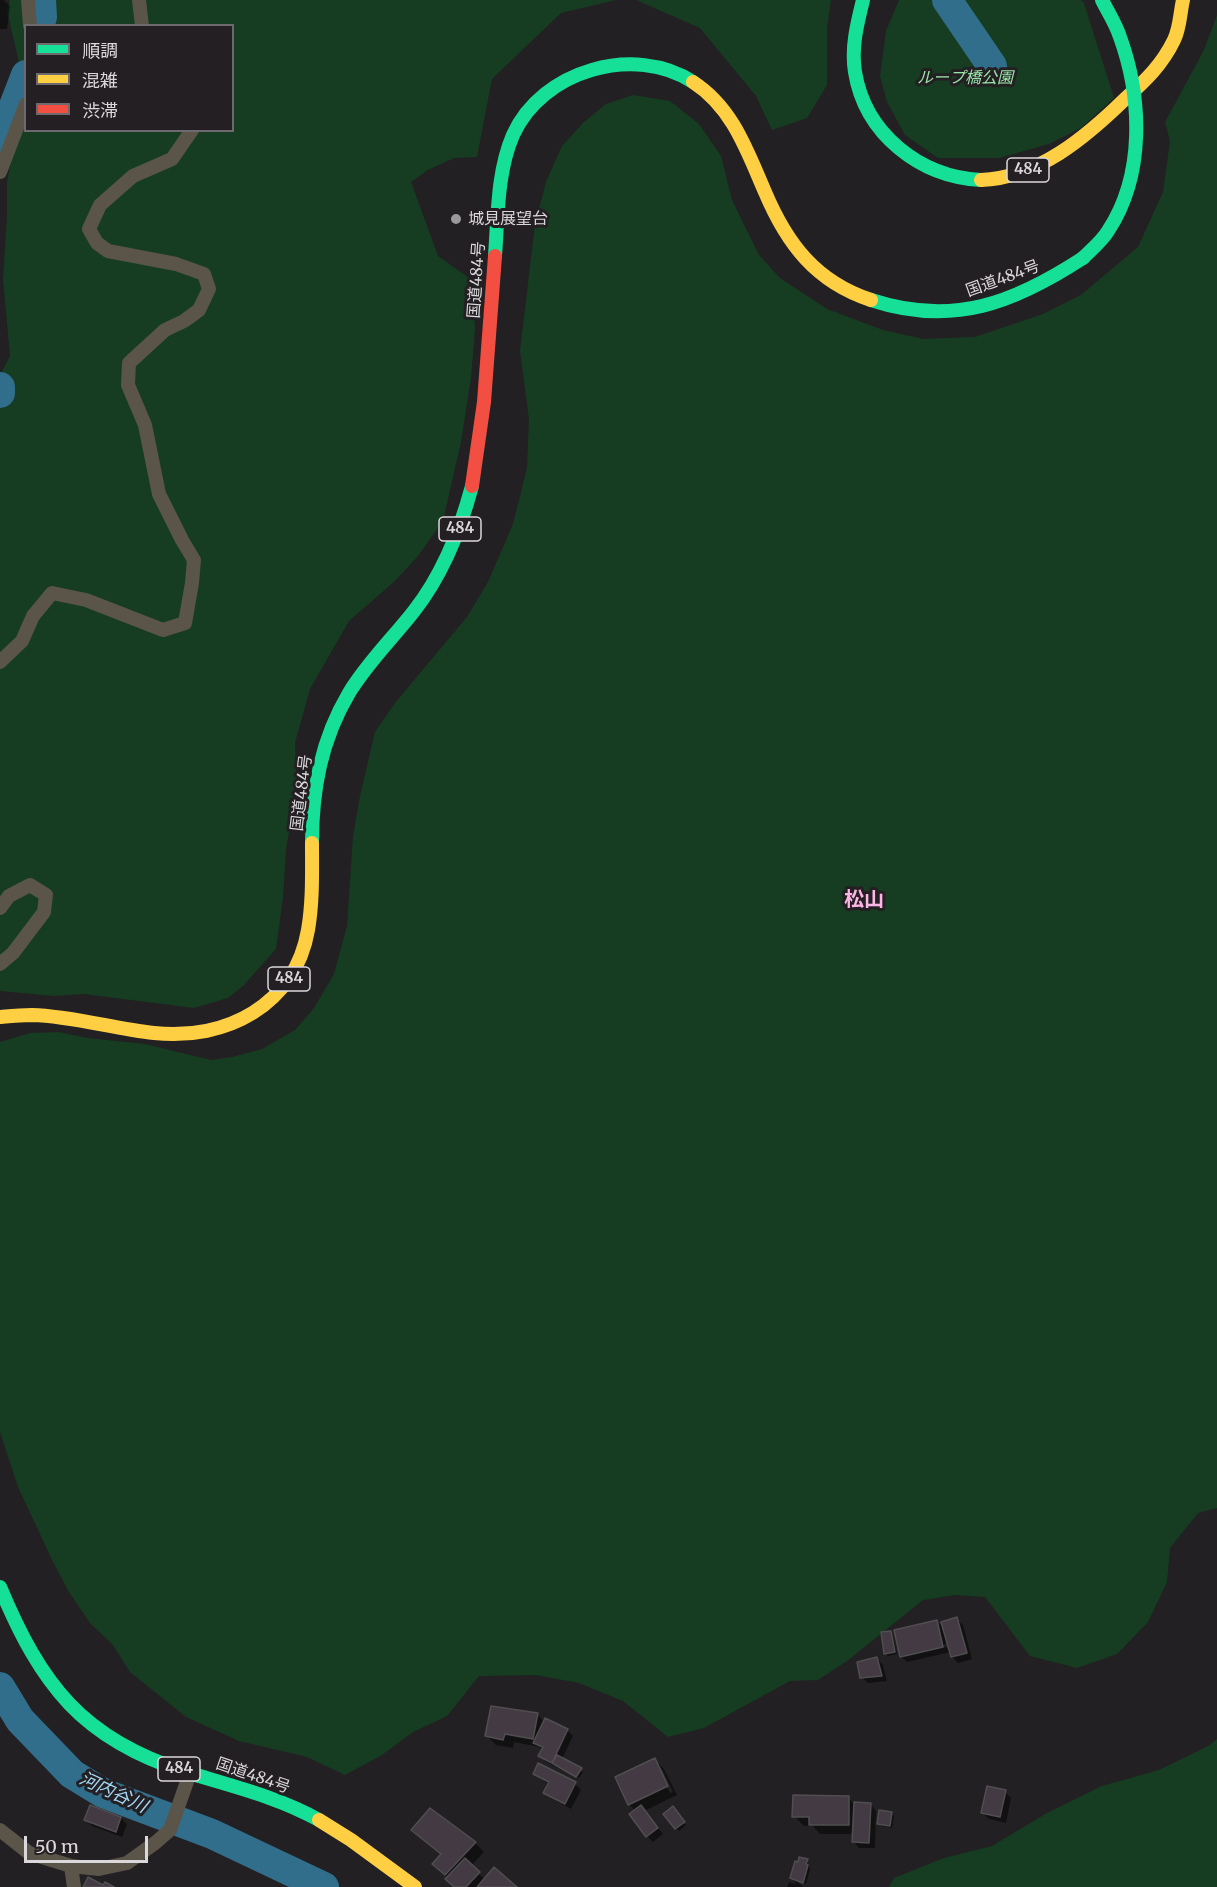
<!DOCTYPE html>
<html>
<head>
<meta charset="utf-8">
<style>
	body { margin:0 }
	#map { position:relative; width:1217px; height:1887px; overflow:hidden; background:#222022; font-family:Merriweather,"Noto Sans JP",serif }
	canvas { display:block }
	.legend { position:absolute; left:24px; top:24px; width:210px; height:108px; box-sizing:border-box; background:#231f23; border:2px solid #6d696d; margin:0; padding:8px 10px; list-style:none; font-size:18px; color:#dbd8db }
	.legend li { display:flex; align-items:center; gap:12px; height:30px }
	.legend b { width:30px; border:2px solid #6d696d }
	.scale { position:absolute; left:24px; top:1836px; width:124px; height:27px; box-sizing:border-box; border:3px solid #dbd8db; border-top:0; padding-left:8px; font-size:18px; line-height:21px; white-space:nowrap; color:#dbd8db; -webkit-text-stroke:4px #231f23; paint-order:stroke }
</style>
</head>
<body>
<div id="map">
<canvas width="1217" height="1887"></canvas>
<ul class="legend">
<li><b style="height:8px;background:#16e098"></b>順調</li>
<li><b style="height:8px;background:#ffcf43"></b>混雑</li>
<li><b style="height:8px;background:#f24e42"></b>渋滞</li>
</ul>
<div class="scale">50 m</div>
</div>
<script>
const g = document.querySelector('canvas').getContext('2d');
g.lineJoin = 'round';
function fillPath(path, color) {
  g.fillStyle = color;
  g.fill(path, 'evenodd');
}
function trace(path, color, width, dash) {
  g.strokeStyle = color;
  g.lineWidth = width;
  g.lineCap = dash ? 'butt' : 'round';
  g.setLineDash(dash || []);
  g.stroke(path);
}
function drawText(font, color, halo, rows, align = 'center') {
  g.font = font + ' Merriweather,"Noto Sans JP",serif';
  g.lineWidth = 6;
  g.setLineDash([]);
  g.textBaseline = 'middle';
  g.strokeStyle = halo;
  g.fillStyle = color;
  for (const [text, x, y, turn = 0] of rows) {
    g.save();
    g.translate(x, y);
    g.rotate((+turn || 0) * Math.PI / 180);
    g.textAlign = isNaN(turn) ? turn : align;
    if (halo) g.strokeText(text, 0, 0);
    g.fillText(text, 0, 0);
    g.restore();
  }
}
fillPath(new Path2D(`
	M10,0H616L561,13L492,79L477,157L454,158L428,170L411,182L438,256L472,280L475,329L471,378L461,442L443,521L418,556L396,580L349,621L310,689L295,743L297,787L286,849L283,897L276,949L244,985L228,998L194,1008L84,994L54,996L0,991V375L10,356L3,279L7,216V183L15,137L25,122L26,130H232V26H26L25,88L7,11Z
	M636,0H831L827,28V85L807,118L772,130L756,96L700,28Z
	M899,0H1081L1084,3L1114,98L1081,128L1049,144L999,158H938L905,135L887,102L880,76L886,31Z
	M1217,15V1508L1198,1513L1170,1548L1167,1582L1148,1622L1117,1654L1077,1668L1030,1656L985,1597L955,1595L923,1600L847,1661L818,1680L790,1681L704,1728L668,1737L623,1701L579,1683L536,1675L479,1676L447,1716L413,1732L382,1755L345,1775L307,1757L239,1741L186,1717L130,1672L113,1645L90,1623L69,1592L53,1562L18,1487L0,1432V1042L30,1033L59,1032L87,1038L145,1044L211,1060L232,1057L262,1049L295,1030L314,1008L334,974L347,926L353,836L360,796L375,732L395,703L467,617L488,582L513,524L527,468L529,419L520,351L535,224L546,182L562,146L583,123L606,104L633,95L670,101L699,124L721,156L732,200L759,255L780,278L827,309L883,330L923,339L975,337L1043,314L1081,295L1138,247L1163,192L1170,141L1165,122L1204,50Z
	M1217,1739V1887H889L894,1878L944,1858L992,1846L1047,1813L1102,1786L1159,1770L1210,1745Z`), '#163d21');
fillPath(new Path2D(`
	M0,0H4L10,6L7,29H0Z
	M957,1619L963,1625L972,1659L958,1663L952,1656L951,1652L907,1662L901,1656L937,1621L944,1629ZM950,1643L951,1646L903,1657V1654Z
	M891,1632L893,1635L897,1654L888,1656L885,1653Z
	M877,1658L883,1665L887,1681L868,1683L861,1677Z
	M537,1714L544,1722L567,1730L573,1736L562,1759L583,1772L579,1778L546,1762L540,1756L543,1750L540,1747L514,1742L513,1748L496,1745L487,1736Z
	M654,1759L664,1769L677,1795L644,1811L663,1834L653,1842L647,1836L636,1811L629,1804ZM658,1769H662L673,1792L670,1793Z
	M535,1774L575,1784L581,1790L571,1809L551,1798L545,1792L549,1784Z
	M1005,1792L1011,1798L1006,1823L989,1819L982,1813Z
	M848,1798L854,1804H870L876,1811L875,1848H859L853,1841L854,1834H820L813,1826H804L794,1816Z
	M675,1811L686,1825L679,1831L665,1814Z
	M891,1813L894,1816L892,1828L881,1826L879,1823Z
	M121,1818L127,1824L122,1837L92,1826L86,1820Z
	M475,1843L484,1852L471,1866L485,1880L515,1887H455L444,1874Z
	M807,1860L810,1869L806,1884L798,1882L803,1887H787L789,1882L797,1884L791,1878Z`), '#0007');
trace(new Path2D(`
	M947,0L992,66
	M39,26L42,17L41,0
	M0,142L26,75
	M0,387V393
	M0,1687L20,1720L72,1774L103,1793L212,1834L324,1887`), '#316e8c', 30);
const building = new Path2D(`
	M957,1617L967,1653L951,1657L941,1622Z
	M937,1620L943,1647L900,1657L894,1630Z
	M891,1631L895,1652L884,1654L881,1632Z
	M877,1657L882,1676L860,1678L857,1662Z
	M491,1706L538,1713L533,1739L505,1734L503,1740L485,1736Z
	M545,1718L568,1729L552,1763L538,1756L543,1747L533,1743Z
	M557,1755L582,1768L576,1777L552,1763Z
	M655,1758L668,1786L628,1805L615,1777Z
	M538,1763L576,1782L565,1804L543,1793L549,1782L533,1774Z
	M987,1786L1006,1790L1000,1817L981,1813Z
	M793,1795L849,1796V1825H809V1817H792Z
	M854,1802L871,1803L869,1843L852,1842Z
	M90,1805L121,1817L116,1832L84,1820Z
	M641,1805L658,1828L646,1837L629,1814Z
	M673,1806L685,1822L675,1829L663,1814Z
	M430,1808L476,1842L445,1875L432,1864L441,1854L411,1830Z
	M879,1810L892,1812L890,1826L877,1824Z
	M799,1857L808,1859L806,1864L808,1865L803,1883L790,1878L795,1861L798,1862Z
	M465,1858L480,1872L466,1887H454L445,1879Z
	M494,1867L517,1887H477Z
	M88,1877L103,1885L105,1882L114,1887H83Z`);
fillPath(building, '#433a43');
trace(building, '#504e50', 1.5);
trace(new Path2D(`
	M28,0L30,26
	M139,0L142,26
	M0,172L26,104
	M0,662L22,641L33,616L52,593L86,600L163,630L185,623L192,583L194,560L182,540L159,494L145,425L128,385L129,363L165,330L184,321L199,310L209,289L204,274L176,264L108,251L97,243L89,229L100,205L133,176L172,159L192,130
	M0,908L9,896L30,885L46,895L44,912L13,953L0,964
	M0,1830L29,1853L71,1866L99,1869L127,1863L155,1843L170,1830L190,1773
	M71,1866L74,1887`), '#5b5449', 14);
trace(new Path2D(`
	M863,0C857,24 851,48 855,72C865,134 920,177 981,180
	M495,256C498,216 497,172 513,135C542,70 635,44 693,82
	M871,300C953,327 1014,303 1083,258
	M312,843C312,790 321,740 349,693C367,663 393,638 414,611C443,574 460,531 472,486
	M0,1587C41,1685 82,1739 186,1772C232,1786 278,1797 319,1820`), '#16e098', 14);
trace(new Path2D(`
	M693,82C733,108 747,151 765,192C787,244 816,282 871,300
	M981,180C1038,178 1086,137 1125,99C1145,81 1162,65 1174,40C1180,28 1180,13 1183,0
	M0,1017C11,1016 21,1015 32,1015C73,1016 114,1029 154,1033C226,1041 295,1005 308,930C313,901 312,872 312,843
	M319,1820L351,1840L415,1887`), '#ffcf43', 14);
trace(new Path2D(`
	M472,486L484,402L495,256`), '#f24e42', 14);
trace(new Path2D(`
	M1083,258C1091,250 1102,241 1108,231C1145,175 1142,98 1120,37C1116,24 1108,12 1102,0`), '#16e098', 14);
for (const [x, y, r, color] of [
	[456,219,6,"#9a989a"]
]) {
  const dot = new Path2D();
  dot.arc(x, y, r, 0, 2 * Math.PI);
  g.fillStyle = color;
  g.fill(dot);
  trace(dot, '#231f23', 2);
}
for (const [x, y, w] of [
	[1028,170,42],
	[460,529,42],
	[289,979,42],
	[179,1769,42]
]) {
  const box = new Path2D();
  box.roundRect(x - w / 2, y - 12, w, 24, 4.5);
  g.fillStyle = '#231f23';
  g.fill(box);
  trace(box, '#dbd8db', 1.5);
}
drawText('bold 15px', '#dbd8db', null, [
	["484",1028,170],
	["484",460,529],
	["484",289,979],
	["484",179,1769]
]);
drawText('italic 16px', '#98e5a8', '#231f23', [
	["ループ橋公園",965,78]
]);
drawText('16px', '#dbd8db', '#231f23', [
	["城見展望台",468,219]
], 'left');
drawText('16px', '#dbd8db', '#231f23', [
	["国道484号",1003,279,-20],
	["国道484号",477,280,-86],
	["国道484号",302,793,-83],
	["国道484号",253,1776,19]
]);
drawText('italic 18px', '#a1d7f4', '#231f23', [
	["河内谷川",113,1793,25]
]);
drawText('bold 20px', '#fdb6e3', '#231f23', [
	["松山",864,900]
]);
</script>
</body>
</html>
